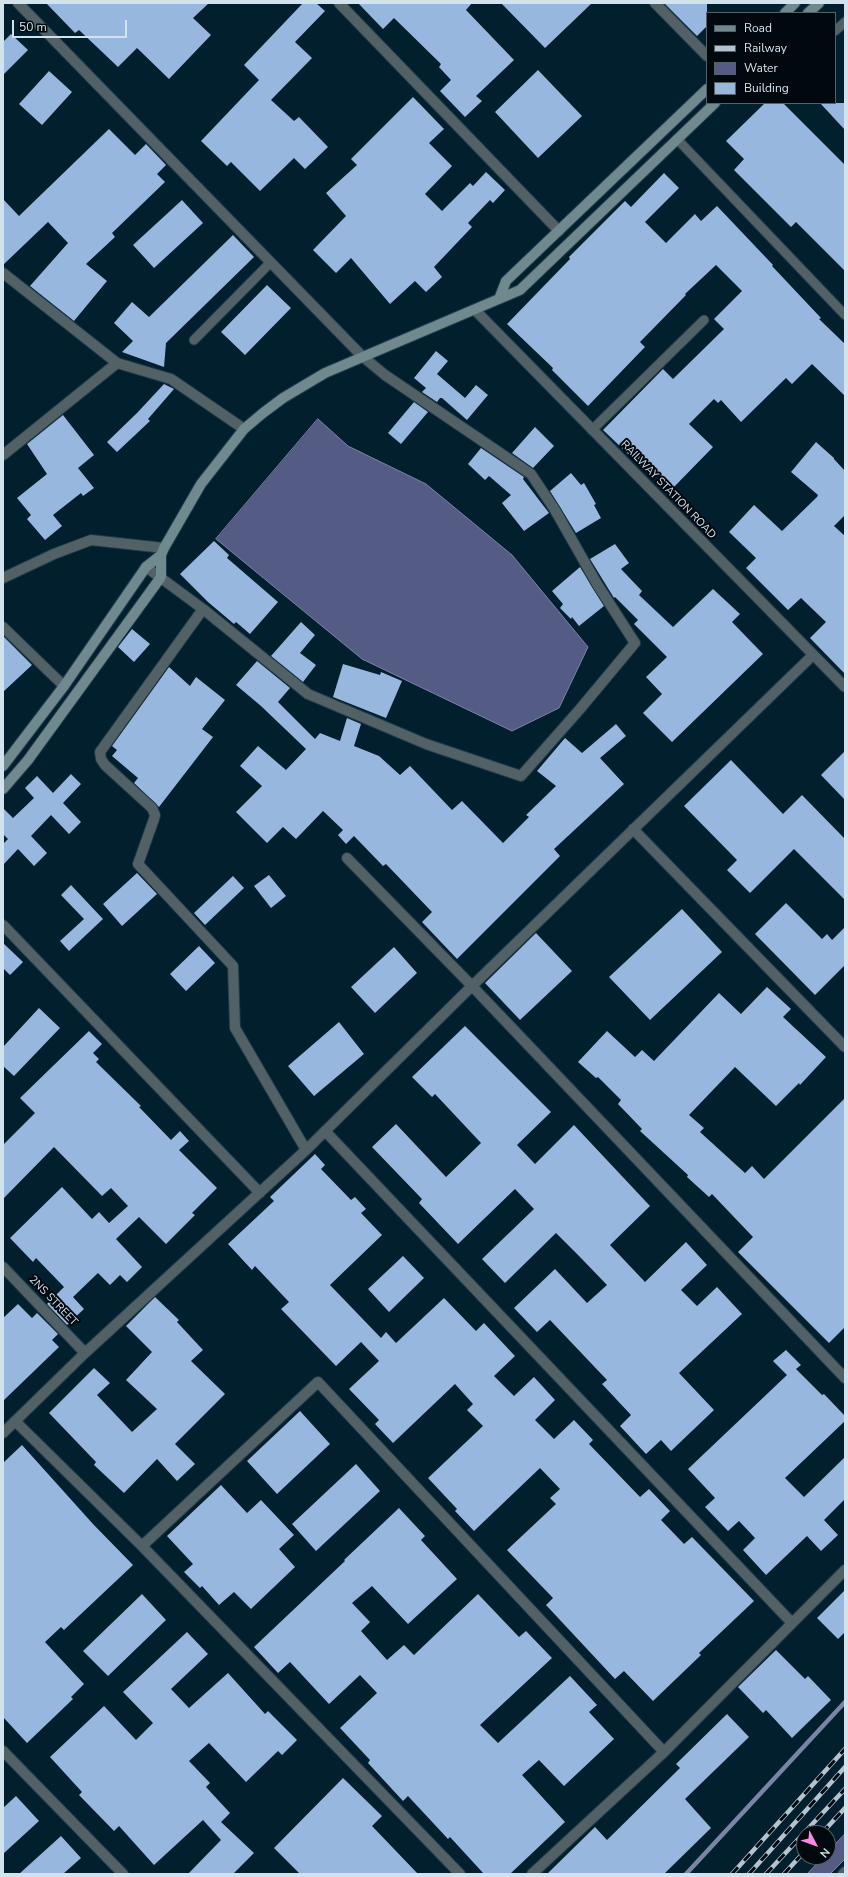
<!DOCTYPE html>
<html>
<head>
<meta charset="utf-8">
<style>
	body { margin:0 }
	#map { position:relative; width:848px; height:1877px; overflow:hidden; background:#021f2e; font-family:"Nunito Sans",sans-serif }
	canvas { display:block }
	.frame { position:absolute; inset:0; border:4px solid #d3e3ed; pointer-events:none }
	.legend { position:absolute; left:706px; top:12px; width:130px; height:92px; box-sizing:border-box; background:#01080e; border:1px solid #556067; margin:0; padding:5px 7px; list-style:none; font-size:12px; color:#d3e3ed }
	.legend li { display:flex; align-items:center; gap:8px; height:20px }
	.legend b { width:20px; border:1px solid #556067 }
	.north { position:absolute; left:796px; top:1825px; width:40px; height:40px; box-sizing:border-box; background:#01080e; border:1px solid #556067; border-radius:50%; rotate:131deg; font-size:11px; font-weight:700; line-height:16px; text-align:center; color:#d3e3ed }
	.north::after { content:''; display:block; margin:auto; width:14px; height:18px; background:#fc86e3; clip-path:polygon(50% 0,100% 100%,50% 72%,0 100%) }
	.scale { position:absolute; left:12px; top:20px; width:115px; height:18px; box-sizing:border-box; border:2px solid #d3e3ed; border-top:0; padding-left:5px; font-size:12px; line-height:14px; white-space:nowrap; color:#d3e3ed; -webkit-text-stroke:3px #01080e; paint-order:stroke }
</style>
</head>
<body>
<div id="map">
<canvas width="848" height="1877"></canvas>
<div class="frame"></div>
<ul class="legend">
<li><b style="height:5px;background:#6f898f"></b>Road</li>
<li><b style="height:5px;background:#b2c4cf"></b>Railway</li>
<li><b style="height:11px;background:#545c85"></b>Water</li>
<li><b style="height:11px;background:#97b7df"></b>Building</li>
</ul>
<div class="north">N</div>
<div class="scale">50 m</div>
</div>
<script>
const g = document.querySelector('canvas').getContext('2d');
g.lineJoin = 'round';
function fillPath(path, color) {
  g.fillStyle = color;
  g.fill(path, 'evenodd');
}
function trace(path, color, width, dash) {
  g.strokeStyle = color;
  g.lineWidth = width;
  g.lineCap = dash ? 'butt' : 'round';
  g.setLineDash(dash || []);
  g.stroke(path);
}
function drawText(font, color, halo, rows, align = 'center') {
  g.font = font + ' "Nunito Sans",sans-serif';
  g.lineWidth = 4;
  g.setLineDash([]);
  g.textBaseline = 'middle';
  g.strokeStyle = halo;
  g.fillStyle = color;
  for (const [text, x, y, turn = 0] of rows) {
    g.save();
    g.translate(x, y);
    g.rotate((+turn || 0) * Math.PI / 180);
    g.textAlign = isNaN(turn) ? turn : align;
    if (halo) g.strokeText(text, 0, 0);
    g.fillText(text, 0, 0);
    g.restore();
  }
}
const water = new Path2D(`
	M318,419L348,446L426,484L512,555L588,647L559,708L512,731L362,659L216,539Z
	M845,1834V1859L830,1874H807L823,1857H828V1852Z`);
fillPath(water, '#545c85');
trace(water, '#7a84a4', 1);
trace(new Path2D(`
	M686,1874L845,1702`), '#7a84a4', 4.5);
fillPath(new Path2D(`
	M46,3H209L193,18L211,35L169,79L137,48L118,67L79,30L75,33Z
	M303,3H316L325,11L295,42L312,58L271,100L294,121L299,117L328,147L305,169L294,158L260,191L231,162L227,166L201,141L259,80L244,65Z
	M358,3H472L466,10L514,60L476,96L482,101L465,117L440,91L451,80L439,67L441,64L394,18L383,29Z
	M501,3H592L545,48Z
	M664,3H707V26L697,36Z
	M11,34L28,50L3,75V42Z
	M538,70L582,116L538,158L495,112Z
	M49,71L72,92L42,125L19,104Z
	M413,97L444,129L429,143L452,166L425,194L442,211L470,183L473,186L486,172L505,190L493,203L490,200L468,223L472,227L434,267L442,277L426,292L415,281L390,304L351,258L336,273L313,250L346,216L326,193L357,165L351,159Z
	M765,103H783L845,165V271L796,222L791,227L734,170L744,159L726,141Z
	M820,103H845V130Z
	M109,129L135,155L146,144L166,165L157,174L165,182L112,233L115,237L86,264L107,281L74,321L30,286L68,243L48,222L3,265V199L19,216Z
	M664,173L679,188L645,222L666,243L695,214L701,221L717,206L773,265L772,266L821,318L819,319L845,344V396L812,364L792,384L786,378L741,422L721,400L718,403L714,399L689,424L713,447L673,488L649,465L645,470L603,430L663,369L673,379L724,329L714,319L742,291L716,265L685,294L686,295L640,342L645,347L588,406L552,370L553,368L507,324L570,259L569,257L625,201L631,207Z
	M182,200L203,223L154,268L133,245Z
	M233,235L254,257L166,343L164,367L122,352L133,341L114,323L132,302L149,317Z
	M267,285L291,308L245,355L221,332Z
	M436,351L448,361L437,374L465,398L476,385L488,395L467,420L442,398H440L437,402L422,392L426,388L414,378Z
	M164,384L174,389L148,419L150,421L117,452L107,442L137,413Z
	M414,402L428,412L401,444L388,433Z
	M63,415L94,455L78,468L94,488L83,496L81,493L53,515L62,526L45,540L27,519L31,515L17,498L47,474L27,444Z
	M535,427L554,446L533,468L512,453Z
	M816,442L834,458V459L845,471V515L834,526L845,536V674L810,638L826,622L801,598L788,610L746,568L756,558L729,532L754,505L782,531L817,497L818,495L791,472Z
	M481,448L524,477L523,479L549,513L524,531L502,503L511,495L489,476L485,480L468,464Z
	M571,473L581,485L584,483L596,504L594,505L601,518L576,533L550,491Z
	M214,541L229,555L227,558L278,602L250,634L236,622L234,624L208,602L180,574Z
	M615,544L629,563L621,569L642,591L639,595L673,627L713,589L740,614L732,622L763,654L672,742L643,713L662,694L646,677L667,657L634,624L638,620L615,597L614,598L590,559Z
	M580,567L604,606L579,626L572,617L571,619L560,608L563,604L552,591Z
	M301,622L315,635L300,653L316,665L303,682L271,656Z
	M132,629L150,644L134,662L118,647Z
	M3,636L32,665L3,692Z
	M257,661L290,688L278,702L315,739L320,733L340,741L347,718L361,724L354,746L379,756L400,775L410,766L452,810L462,801L503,843L529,817L526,815L556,786L537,771L565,738L582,753L616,724L626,736L600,758L624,784L554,849L560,856L457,959L422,922L432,912L386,864L383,866L354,836L346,844L338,835L343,830L323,811L296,839L283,827L267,843L236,812L262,786L240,766L258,746L286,770L306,749L261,706L236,685Z
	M343,664L380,675L381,672L402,681L386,718L333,697Z
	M169,667L190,686L196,677L225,700L202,729L213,737L159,807L134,783L138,778L112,756L117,750L112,746Z
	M845,751V800L821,775Z
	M731,760L783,814L802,795L845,839V900L794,849L750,893L727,870L737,860L684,806Z
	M71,774L81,784L63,803L81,822L69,834L51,815L31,836L47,853L34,866L18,849L3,865V844L8,839L3,834V808L13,818L34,798L25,788L37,776L53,793Z
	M137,873L157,894L122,926L103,904Z
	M269,875L286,896L271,908L254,886Z
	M233,876L244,888L205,925L194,913Z
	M71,885L103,919L69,951L60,941L84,919L61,895Z
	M786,903L822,939L827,934L832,940L845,927V965L815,995L755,934Z
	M682,909L722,952L650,1020L609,977Z
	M536,933L572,971L520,1020L485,983Z
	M3,943L23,962L10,975L3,968Z
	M199,946L215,963L186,991L170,974Z
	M394,947L417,973L375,1013L351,987Z
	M767,987L791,1009L783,1017L826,1057L800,1085L799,1083L776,1106L735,1067L689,1115L704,1128L700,1132L745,1173L752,1166L764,1179L845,1098V1327L829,1343L738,1252L753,1237L712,1194L709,1197L687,1177L688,1175L640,1131L642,1129L618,1104L621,1100L598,1077L596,1078L578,1062L607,1031L635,1057L642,1050L654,1061L719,993L741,1014Z
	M39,1008L60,1028L14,1076L3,1066V1047Z
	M339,1022L364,1054L314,1096L288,1066Z
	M465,1026L551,1112L517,1145L535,1164L574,1125L650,1206L610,1245L645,1282L686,1242L707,1265L681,1290L697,1306L717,1287L742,1314L679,1373L714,1410L671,1451L661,1440L646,1454L620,1426L631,1415L602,1384L607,1380L550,1320L537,1332L514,1308L555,1269L587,1303L607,1285L580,1257L556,1233L505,1283L482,1259L534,1209L515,1189L458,1244L419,1203L422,1199L372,1147L396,1124L446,1177L481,1143L435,1094L432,1097L412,1077Z
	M89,1031L102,1044L93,1053L99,1059L96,1062L141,1106L139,1107L171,1140L180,1131L189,1141L179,1150L217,1188L192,1213L195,1215L166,1244L139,1217L116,1239L142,1267L127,1282L120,1275L110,1285L98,1273L73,1297L84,1309L67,1325L47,1304L64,1287L36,1258L33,1262L10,1238L62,1187L92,1219L99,1212L109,1223L128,1206L111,1188L102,1196L54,1147L3,1199V1145L35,1113L20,1098Z
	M315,1154L325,1165L321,1169L351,1200L355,1197L366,1209L361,1213L382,1235L330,1285L381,1338L386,1332L396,1343L444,1298L476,1331L484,1323L515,1356L494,1376L514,1396L534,1377L555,1400L535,1420L554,1439L574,1420L593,1440L589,1444L640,1497L649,1489L670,1511L661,1520L684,1544L692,1537L754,1601L699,1653L701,1655L653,1701L624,1671L615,1679L546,1605L553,1598L507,1550L556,1504L550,1498L560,1489L540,1468L474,1531L455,1511L457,1509L428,1478L483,1426L467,1410L473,1404L455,1384L393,1443L375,1424L379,1420L349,1389L379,1361L361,1342L336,1366L281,1309L289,1302L255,1266L252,1270L228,1244L274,1201L270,1197Z
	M403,1256L424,1278L389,1312L368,1289Z
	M155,1297L179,1320L177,1322L203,1350L191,1361L225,1394L175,1444L195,1464L177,1481L157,1459L124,1493L94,1465L96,1462L49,1413L94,1368L110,1383L97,1395L132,1432L157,1409L126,1380L152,1352L126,1326Z
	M18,1304L32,1318L37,1313L58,1334L52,1340L59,1347L3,1401V1318Z
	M786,1350L801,1365L796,1369L822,1395L824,1394L845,1416V1421L785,1478L804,1497L845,1457V1499L824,1520L838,1535L821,1551L807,1536L766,1575L743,1550L755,1538L739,1521L728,1531L705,1507L715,1498L688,1469L787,1375L773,1361Z
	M300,1411L330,1444L277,1494L247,1461Z
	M22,1445L93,1524L133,1565L64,1630L61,1627L45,1642L84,1684L71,1697L73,1699L27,1743L3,1717V1463Z
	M356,1464L380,1491L316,1551L292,1524Z
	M221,1485L247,1513L261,1500L294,1535L279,1549L295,1567L251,1609L234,1592L219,1605L202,1586L200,1588L184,1572L193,1564L167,1536Z
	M399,1508L425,1536L421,1540L457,1579L408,1624L372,1586L352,1603L370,1622L361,1631L387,1660L404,1645L414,1655L478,1594L519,1637L526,1631L552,1658L480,1725L498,1743L570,1676L597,1705L589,1712L614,1739L564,1786L539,1760L522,1775L565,1822L510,1874H484L450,1837L448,1839L408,1796L403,1801L368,1763L370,1760L340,1728L377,1693L360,1675L329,1704L290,1662L278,1673L254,1647L345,1561L344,1560Z
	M845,1590V1632L838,1639L817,1618Z
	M142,1594L166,1620L108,1676L83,1651Z
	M187,1632L208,1654L171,1689L189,1708L228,1673L265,1714L268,1711L297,1740L282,1755L278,1751L246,1782L209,1743L189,1761L210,1783L206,1787L230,1813L221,1822L254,1853L233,1874H188L221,1840L203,1820L154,1865L119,1826L114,1831L79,1795L82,1792L50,1757L104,1706L136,1740L153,1723L123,1692Z
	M776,1650L805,1679L808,1676L831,1700L792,1738L766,1710L763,1713L738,1687Z
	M727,1714L749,1737L685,1799L711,1828L664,1874H547L595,1827L607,1840L680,1768L676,1764Z
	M343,1778L382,1816L372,1826L418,1874H300L274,1848Z
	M16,1796L39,1821L3,1854V1808Z
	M61,1836L81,1858L63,1874H19Z`), '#97b7df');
const service = new Path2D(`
	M835,31L845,22
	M677,139L845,315
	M194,340L270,263
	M592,430L704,320`);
const minor = new Path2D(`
	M18,3L362,356L385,375L531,474L555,510L597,584L635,643L580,709L521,776L426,744L308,694L203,609L146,567
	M339,3L559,231
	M655,3L707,56
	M3,273L117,363L171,379L244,429
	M475,310L845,687
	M3,455L117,363
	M3,578L54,554L91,540L164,548
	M203,609L100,752L101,759L105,765L152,808L155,815L154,819L138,864L233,966L235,1028L306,1150
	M3,627L64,686
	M633,829L845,1047
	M347,858L472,986L845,1378
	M3,925L260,1193
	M325,1131L792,1623
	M3,1267L85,1353
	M15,1421L142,1546L460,1874
	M3,1433L85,1353L306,1150L472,986L813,655
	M142,1546L318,1382L664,1752
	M3,1751L123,1874
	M532,1874L664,1752L845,1570
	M843,1874L845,1872`);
const secondary = new Path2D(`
	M785,13L795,3
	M808,13L819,3
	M499,299L506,281L707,89
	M3,766L64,686L146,567L161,555
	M3,789L28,760L161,577V555L164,548L201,484L244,429L263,413L283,398L325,373L520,290L715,103`);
trace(service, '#1f3a49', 11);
trace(minor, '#1f3a49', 12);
trace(secondary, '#1f3a49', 12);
trace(service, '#516165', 9);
trace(minor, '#516165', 10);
trace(secondary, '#6f898f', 10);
const rail = new Path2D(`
	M804,1833L845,1789
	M822,1833L845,1808
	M732,1874L845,1749
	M749,1874L845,1767
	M766,1874L804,1833
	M784,1874L804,1852`);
trace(rail, '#b2c4cf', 4.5);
trace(rail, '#01080e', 3, [9]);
drawText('11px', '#d3e3ed', '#01080e', [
	["RAILWAY STATION ROAD",668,490,46],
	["2NS STREET",53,1301,46]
]);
</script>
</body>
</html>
